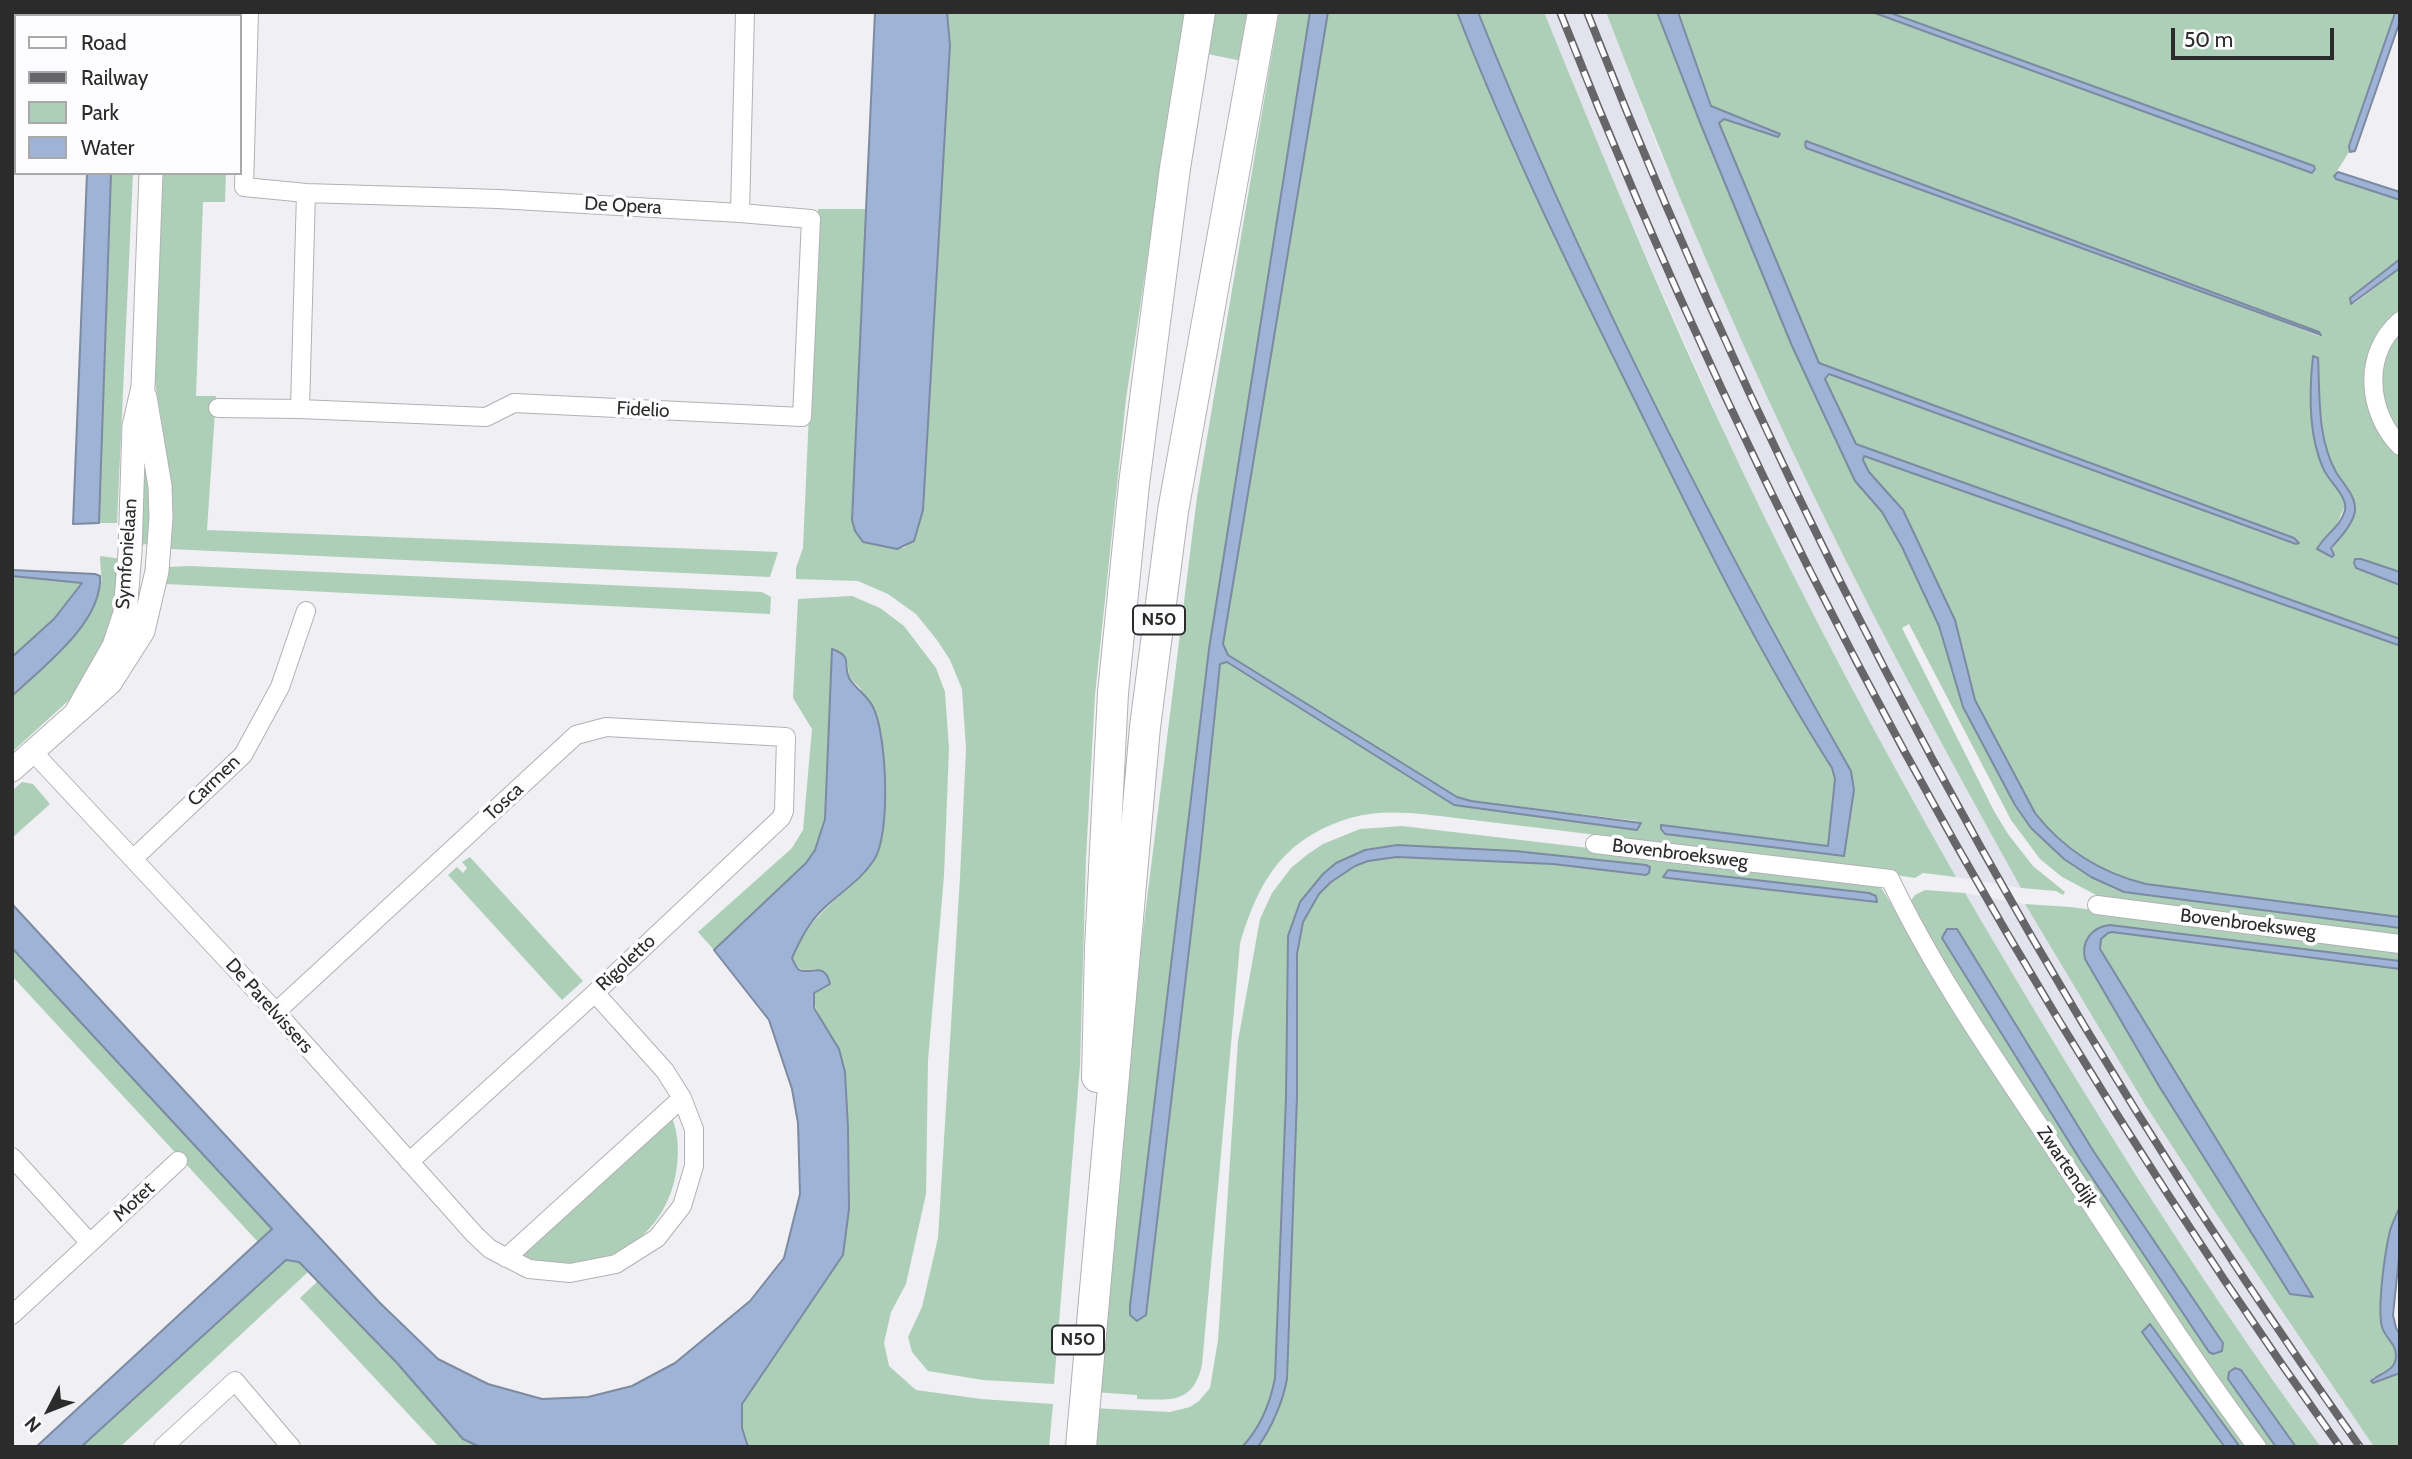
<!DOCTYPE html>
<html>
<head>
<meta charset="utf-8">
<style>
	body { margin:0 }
	#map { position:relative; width:2412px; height:1459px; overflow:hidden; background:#f0eff3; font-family:Cabin,sans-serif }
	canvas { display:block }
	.frame { position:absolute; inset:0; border:14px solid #2b2b2c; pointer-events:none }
	.legend { position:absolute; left:14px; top:14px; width:228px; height:161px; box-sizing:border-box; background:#fdfdff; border:2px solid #a9a9ab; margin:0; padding:9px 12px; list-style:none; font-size:21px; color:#2b2b2c }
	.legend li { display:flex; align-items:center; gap:14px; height:35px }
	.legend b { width:35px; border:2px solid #a9a9ab }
	.north { position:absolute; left:14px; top:1375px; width:70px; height:70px; -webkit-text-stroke:5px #fdfdff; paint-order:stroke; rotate:228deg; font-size:19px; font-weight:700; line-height:28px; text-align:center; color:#2b2b2c }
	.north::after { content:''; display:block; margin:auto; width:24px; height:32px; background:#2b2b2c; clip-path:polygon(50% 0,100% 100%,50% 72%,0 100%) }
	.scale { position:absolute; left:2171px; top:28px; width:163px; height:32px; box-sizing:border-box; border:4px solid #2b2b2c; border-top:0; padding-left:9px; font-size:21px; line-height:24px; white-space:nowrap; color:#2b2b2c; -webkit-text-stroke:5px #fdfdff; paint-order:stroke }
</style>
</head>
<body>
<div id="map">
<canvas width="2412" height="1459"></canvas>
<div class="frame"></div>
<ul class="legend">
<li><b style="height:9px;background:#fff"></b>Road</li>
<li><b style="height:9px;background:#666668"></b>Railway</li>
<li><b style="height:19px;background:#adcfb7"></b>Park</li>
<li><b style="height:19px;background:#9eb3d5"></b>Water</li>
</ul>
<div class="north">N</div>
<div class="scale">50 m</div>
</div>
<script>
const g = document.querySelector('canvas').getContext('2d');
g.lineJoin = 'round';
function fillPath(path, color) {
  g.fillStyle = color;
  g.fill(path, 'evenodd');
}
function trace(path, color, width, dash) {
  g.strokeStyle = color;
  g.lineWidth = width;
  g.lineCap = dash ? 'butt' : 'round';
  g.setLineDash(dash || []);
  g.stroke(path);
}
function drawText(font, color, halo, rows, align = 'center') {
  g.font = font + ' Cabin,sans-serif';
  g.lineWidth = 7;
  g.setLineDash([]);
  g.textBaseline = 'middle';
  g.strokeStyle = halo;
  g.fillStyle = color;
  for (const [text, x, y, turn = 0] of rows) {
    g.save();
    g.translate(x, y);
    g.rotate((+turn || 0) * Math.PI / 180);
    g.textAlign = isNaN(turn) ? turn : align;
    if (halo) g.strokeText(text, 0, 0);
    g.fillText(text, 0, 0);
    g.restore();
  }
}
fillPath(new Path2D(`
	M1544,12H1606L1659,151L1861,590L1929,721L2021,888L1956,877L1893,767L1810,608L1739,465L1607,168Z
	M1965,893L2025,904L2146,1106L2217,1215L2374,1447H2321L2252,1352L2167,1224L2058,1052Z`), '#e3e3ed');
fillPath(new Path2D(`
	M947,12H1185L1126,399L1095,695L1086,858L1080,1065L1054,1384L983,1380L928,1371L912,1352L908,1337L922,1307L938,1238L960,877L966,749L962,689L950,660L937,640L916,614L888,594L858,581L796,579V568L803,548L818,209H866L852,520L855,531L863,542L904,548L914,540L923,510L950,45Z
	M1210,12H1255L1247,62L1203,53Z
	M1279,12H1310L1209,649L1146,1315L1200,857L1220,664L1227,662L1454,805L1641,824L1638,821L1471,801L1457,797L1228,655L1223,644L1328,12H1457C1510,149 1576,282 1641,413C1700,533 1759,654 1832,768L1835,779L1828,846L1661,826L1844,855L1854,790L1851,771C1712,526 1583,274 1478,12H1544C1606,165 1669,316 1739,464C1806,605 1879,742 1956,877L1923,873L1915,878C1796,859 1676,845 1556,830C1523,826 1489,822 1456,818C1421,814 1384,808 1350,818C1283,839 1259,880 1240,944L1202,1365C1193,1404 1171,1400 1137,1399V1395L1093,1392L1133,1012L1197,497Z
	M1606,12H1657L1701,125L1792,346L1855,481L1882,512L1902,547L1939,626L1963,707L2015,805L2031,828L2064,859L2114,889L2400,928V937L2100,897L2062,877L2040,859L2011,820L1909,624L1902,628L1994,811L2008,834L2033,866L2065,892L2063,895L2056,891L2021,888C1940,742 1861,597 1790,446C1723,304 1662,159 1606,12Z
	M1678,12H1872L2312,173L2315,169L2314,166L1888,12H2396L2349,146V152L2334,176L2336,179L2400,200V259L2350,298L2351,303H2355L2400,268V312L2389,322L2368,366L2400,454V572L2361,559L2356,569L2400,585V639L1855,444L1825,379L1829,374L2296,544L1819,363L1719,123L1724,119L1778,137L1780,134L1711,106ZM1806,141L2319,332L2321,335L2319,336ZM2313,357L2318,358C2319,393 2319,429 2331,461C2337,476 2352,488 2355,504C2357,526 2330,537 2332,557L2318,549V545L2336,526L2345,506L2344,499L2334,485L2314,431L2311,404Z
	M111,173H133L117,523H99Z
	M158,173H226L225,202H203L196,396H216L207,530L778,552L770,577L170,549L172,518L165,443L150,351Z
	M2400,330V436L2383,408L2380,369L2390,342Z
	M145,439C150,473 158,512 147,544L141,545Z
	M1864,456L2400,644V917L2146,884C2101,873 2064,850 2035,813L1975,700L1955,620L1903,510L1869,472L1863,459Z
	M100,556L122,559L114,622L78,692L12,752V696C45,666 89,633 100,588C103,579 100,566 100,556Z
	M190,566L762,592L771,597L770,614L166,584L168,567Z
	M12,576L82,582L54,619L12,657Z
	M852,596L880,608L904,626L936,668L945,692L949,749L944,876L928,1060L926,1194L906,1284L891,1312L884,1343L889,1366L916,1390L981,1399L1053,1404L1049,1447H748L742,1428L741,1405L843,1255L849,1209L848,1128L845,1072L813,1002L814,993L830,983L829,978L815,969C801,971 799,970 792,958C807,923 827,906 856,882L861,689L849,677C848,663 847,653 832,649L825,819L815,850L806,863L714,950L698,932L792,848L803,830L812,729L793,698L798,599Z
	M22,782L33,784L50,804L12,838V791Z
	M1402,826L1869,881L1882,889L1977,1044L2250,1447H2240L2150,1325L2142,1332L2225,1447H1258L1277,1415L1287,1379L1297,1097V954L1303,922L1319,894L1331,882L1355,866L1368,861L1397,857L1553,864L1646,875L1649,873L1650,868C1583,858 1516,851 1448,848C1420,846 1390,842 1363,851C1326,864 1298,898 1288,936L1286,1097L1275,1378C1270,1404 1261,1427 1242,1447H1089L1092,1408L1170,1412L1190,1407L1199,1401L1210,1388L1218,1340L1238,1041L1260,919L1272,893L1291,868L1308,854L1323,844L1360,829ZM1668,870L1869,893L1873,894L1664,877Z
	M470,857L583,981L562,1000L448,875L457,867L463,873L467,868L462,862Z
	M1925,890L1965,893C2076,1083 2191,1270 2321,1447H2296L2238,1368L2228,1379L2276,1447H2265C2200,1357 2140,1266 2079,1174C2020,1085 1960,996 1910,902L1915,895ZM1947,929L1957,930L2094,1152L2223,1343L2209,1352C2116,1217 2027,1079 1943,938Z
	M2025,904L2070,907L2400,949V961L2105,925L2085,959L2159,1086L2290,1294L2312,1297L2100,949L2101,939L2108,933L2112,932L2400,969V1206C2396,1214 2392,1223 2390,1231C2385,1249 2377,1313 2382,1329C2386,1340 2397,1345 2396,1358C2394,1370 2382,1374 2372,1378L2373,1383L2400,1373V1447H2374L2217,1215L2146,1106Z
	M12,948L272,1229L258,1242L12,976Z
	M672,1118C678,1132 679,1150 677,1165C669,1243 592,1283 522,1256Z
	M285,1260L299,1262L308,1272L120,1447H81Z
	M318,1281L397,1363L463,1439L480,1447H439L300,1298Z`), '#adcfb7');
const water = new Path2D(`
	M875,12H947L950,45L923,510L914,541L897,549L863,542L855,531L852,520Z
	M1310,12H1328L1223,644L1228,655L1457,797L1471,801L1641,823L1637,830L1454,805L1227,662L1220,664L1200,857L1146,1315L1137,1321L1130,1315V1306L1209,649Z
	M1457,12H1478C1583,274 1711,526 1851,771L1854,790L1844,856L1665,834L1661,829V825L1828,846L1835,779L1832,768C1759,654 1700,533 1641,413C1576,282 1510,149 1457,12Z
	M1657,12H1678L1711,106L1780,134L1778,137L1724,119L1719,123L1819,363L2294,538L2299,543L2296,544L1829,374L1825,379L1856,444L2400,639L2398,645L1864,456L1863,460L1869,472L1903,510L1955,620L1975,700L2035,813C2064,850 2101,873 2146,884L2400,917V928L2124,892L2091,877L2064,859L2031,828L2015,805L1963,707L1939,626L1902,547L1882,512L1855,481L1792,346L1701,125Z
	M1872,12H1888L2314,166L2315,169L2312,173Z
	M2400,12V21L2355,151L2350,152L2349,146L2395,13Z
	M1806,141L2319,332L2321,335L1806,148L1805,144Z
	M2338,172L2400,192V200L2336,179L2334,176Z
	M87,173H111L99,523L73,524Z
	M2400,259V268L2351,304L2350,298Z
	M2313,356L2318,358C2320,396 2317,438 2336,472C2343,484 2356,495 2355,511C2353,524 2340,538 2331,548L2334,555L2332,557L2317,549C2324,535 2341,527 2345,510C2348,496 2328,481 2323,468C2308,434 2309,392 2313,356Z
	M2355,559H2361L2400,572V585L2356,568L2354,563Z
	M12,570L95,574L100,576C103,622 43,667 12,696V657L54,619L82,583L12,576Z
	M832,649C854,657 842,663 849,678C855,688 868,696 873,707C887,734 891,835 874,860C861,880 841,892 824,908C809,922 800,940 792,958C794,962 795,966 798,969C808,977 825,959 830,984L814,993V1008L839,1049L845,1072L848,1128L849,1209L843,1255L742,1404V1428L748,1447H480L463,1439L397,1363L299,1262L286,1260L81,1447H36L272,1229L12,948V904L379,1302L438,1359L488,1384L542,1399L588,1397L632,1386L675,1363L750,1301L784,1258L800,1194L798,1123L792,1089L769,1020L714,950L806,863L815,850L825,819Z
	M1397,845L1515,851L1646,865L1650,867L1649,873L1646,875L1553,864L1397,857L1368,861L1355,866L1331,882L1319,894L1303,922L1297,954V1097L1287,1379C1282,1405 1273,1425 1258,1447H1242C1261,1427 1270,1404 1275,1378L1286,1097L1288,936L1300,902L1323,874L1336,863L1365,850Z
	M1668,870L1869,893L1876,896L1877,902L1668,878L1663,877Z
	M2110,925L2400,961V969L2112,932L2108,933L2101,939L2100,949L2313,1297L2290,1294L2159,1086L2085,959C2081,942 2091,927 2110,925Z
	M1947,929H1957L2094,1152L2223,1343L2222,1351L2213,1354L2209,1352L2081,1161L1942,938Z
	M2400,1206V1248L2393,1315L2396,1328L2400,1334V1373L2373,1383L2371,1381C2380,1373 2396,1371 2396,1356C2396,1343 2385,1338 2382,1327C2377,1308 2385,1251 2390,1231C2392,1223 2397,1214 2400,1206Z
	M2150,1324L2240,1447H2225L2221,1442L2142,1332Z
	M2235,1368L2241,1370L2296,1447H2276L2228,1379L2229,1372Z`);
fillPath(water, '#9eb3d5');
trace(water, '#7c8aa2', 2);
const minor = new Path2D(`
	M249,12L244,187L306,193L498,199L740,213L745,12
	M12,72H16
	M2400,321C2362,354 2367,412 2400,446
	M218,408L300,409L486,417L514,403L802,417L811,219L740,213
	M300,409L306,193
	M33,752L276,1012L475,1235L490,1249L529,1269L570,1273L616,1264L657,1238L682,1206L694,1166V1129L682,1098L665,1071L595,993
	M1595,844L1890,879C1937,978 2002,1069 2062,1160C2126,1257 2188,1354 2257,1447
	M133,859L243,755L280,687L306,611
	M2097,905L2400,944
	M276,1012L576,735L606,727L786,737L784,811L781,818L595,993L409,1162
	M12,1157L90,1243L12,1315
	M90,1243L178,1161
	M506,1258L682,1098
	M163,1447L235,1381L291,1447`);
const tertiary = new Path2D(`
	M157,16L158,12
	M77,711L114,646L125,613L130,552L134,426L143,387L151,173
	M12,770L110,683L143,631L157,571L161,518L160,486L145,397`);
const trunk = new Path2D(`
	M1097,1077L1100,948L1113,693L1134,484L1175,168L1200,12
	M1081,1447L1145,727L1173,511L1263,12`);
trace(minor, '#b1b1b4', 20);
trace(tertiary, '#b1b1b4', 25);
trace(trunk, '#b1b1b4', 32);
trace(minor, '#fff', 18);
trace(tertiary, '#fff', 23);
trace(trunk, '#fff', 30);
const rail = new Path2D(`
	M1560,12C1760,521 2022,1002 2340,1447
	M1587,12C1786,520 2043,1002 2360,1447`);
trace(rail, '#666668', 8);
trace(rail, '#fdfdff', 5, [16]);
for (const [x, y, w] of [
	[1159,620,52],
	[1078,1340,52]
]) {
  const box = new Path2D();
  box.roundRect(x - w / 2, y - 14.5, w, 29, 5);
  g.fillStyle = '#fdfdff';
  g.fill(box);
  trace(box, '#2b2b2c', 2);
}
drawText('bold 18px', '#2b2b2c', null, [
	["N50",1159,620],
	["N50",1078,1340]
]);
drawText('19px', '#2b2b2c', '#fdfdff', [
	["De Opera",623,206,3],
	["Fidelio",643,410,3],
	["Symfonielaan",127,554,-86],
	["Carmen",214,781,-44],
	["Tosca",504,802,-43],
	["Bovenbroeksweg",1680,854,7],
	["Bovenbroeksweg",2248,924,7],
	["Rigoletto",626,963,-43],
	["De Parelvissers",269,1006,48],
	["Zwartendijk",2067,1167,56],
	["Motet",134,1202,-43]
]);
</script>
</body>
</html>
